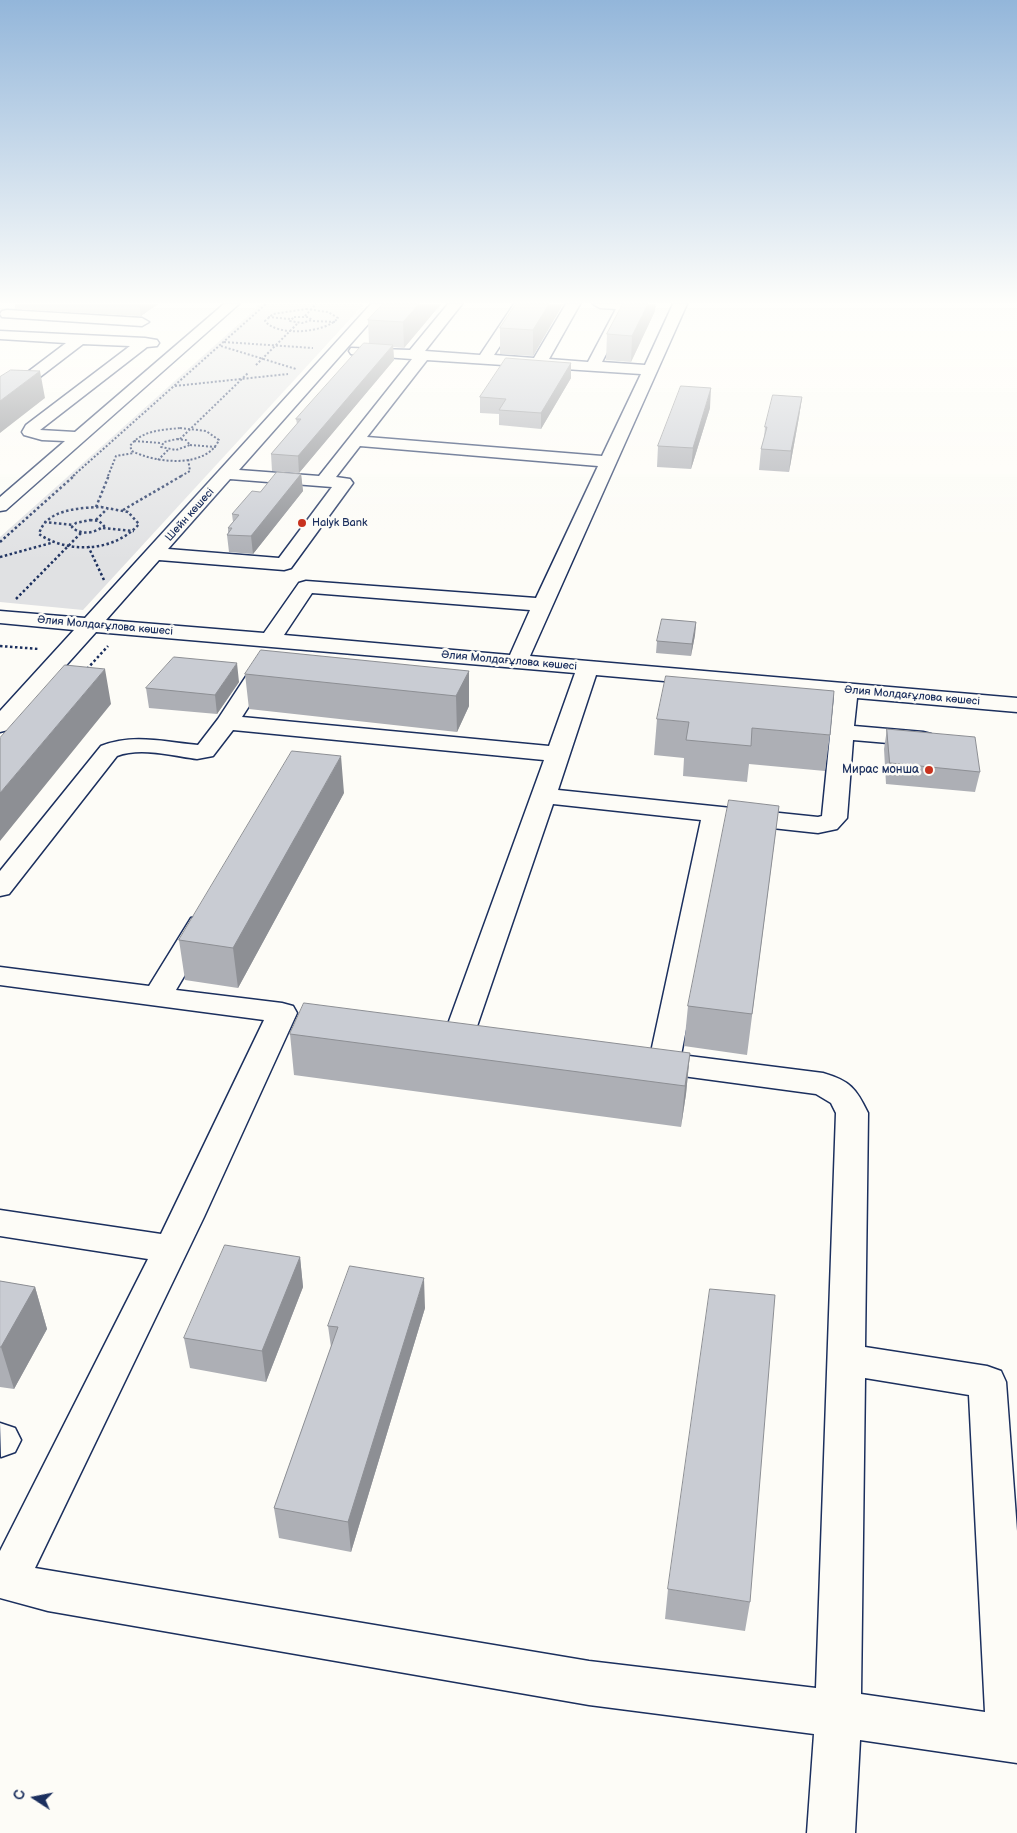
<!DOCTYPE html>
<html>
<head>
<meta charset="utf-8">
<style>
	body { margin:0 }
	#map { position:relative; width:1017px; height:1833px; overflow:hidden; background:#fdfcf7; font-family:"Balsamiq Sans",sans-serif }
	canvas { display:block }
	.north { position:absolute; left:10px; top:1773px; width:50px; height:50px; -webkit-text-stroke:4px #fdfcf7; paint-order:stroke; rotate:281deg; font-size:14px; font-weight:700; line-height:20px; text-align:center; color:#1b2f5e }
	.north::after { content:''; display:block; margin:auto; width:18px; height:22px; background:#1b2f5e; clip-path:polygon(50% 0,100% 100%,50% 72%,0 100%) }
</style>
</head>
<body>
<div id="map">
<canvas width="1017" height="1833"></canvas>
<div class="north">С</div>
</div>
<script>
const g = document.querySelector('canvas').getContext('2d');
g.lineJoin = 'round';
function fillPath(path, color) {
  g.fillStyle = color;
  g.fill(path, 'evenodd');
}
function trace(path, color, width, dash) {
  g.strokeStyle = color;
  g.lineWidth = width;
  g.lineCap = dash ? 'butt' : 'round';
  g.setLineDash(dash || []);
  g.stroke(path);
}
function drawText(font, color, halo, rows, align = 'center') {
  g.font = font + ' "Balsamiq Sans",sans-serif';
  g.lineWidth = 5;
  g.setLineDash([]);
  g.textBaseline = 'middle';
  g.strokeStyle = halo;
  g.fillStyle = color;
  for (const [text, x, y, turn = 0] of rows) {
    g.save();
    g.translate(x, y);
    g.rotate((+turn || 0) * Math.PI / 180);
    g.textAlign = isNaN(turn) ? turn : align;
    if (halo) g.strokeText(text, 0, 0);
    g.fillText(text, 0, 0);
    g.restore();
  }
}
fillPath(new Path2D(`
	M261,304H364L83,610L0,602V537Z`), '#e0e1e3');
const minor = new Path2D(`
	M224,304H239L6,510L0,511V497L65,441L42,440L24,435L22,432L26,425L130,346L83,344L6,403L0,405V393L66,343L0,339V331L145,338L157,340L159,343L157,346L147,347L40,430L75,432Z
	M371,304H386L239,470L319,476L412,359L356,355L351,354L349,351L351,348L410,350L448,304H462L425,351L480,355L514,304H528L494,355L534,358L566,304H580L549,359L588,362L616,309L600,308L593,304H630L631,306L602,362L645,365L673,304H687L530,656L1017,698V712L857,698L854,726L923,732L931,734L935,739L931,744L923,746L853,740L847,818L837,829L818,833L726,823L681,1055L823,1073C850,1081 856,1088 868,1113L865,1347L987,1366L1001,1371L1006,1382L1017,1531V1763L860,1740L855,1833H807L814,1734L589,1705L48,1611L0,1598V1551L148,1259L0,1236V1210L161,1234L264,1020L0,985V967L149,986L191,918L201,916L211,918L215,924L176,990L282,1003L293,1006L297,1013L204,1217L35,1568L589,1661L816,1688L836,1113L831,1103L816,1094L653,1072L642,1069L638,1062L642,1055L651,1052L701,820L553,804L474,1035L470,1042L459,1045L448,1042L444,1035L544,760L233,730L213,756L197,759C173,756 141,747 117,756L9,894L0,896V871L101,746C133,733 165,742 198,745L218,719L260,655L268,654L276,655L279,660L242,717L549,746L575,673L96,632L8,730L0,732V711L74,630L0,623V611L85,618ZM427,360L641,374L602,456L367,437ZM360,446L598,466L536,598L306,581L299,583L264,633L106,620L159,560L284,570L291,568L353,483L350,479L336,477ZM230,479L332,487L279,558L168,549ZM312,593L530,610L510,655L284,635ZM596,675L834,696L822,816L818,817L558,790ZM865,1378L969,1395L985,1712L861,1694Z
	M7,310L142,318L149,322L142,326L2,317L0,314L2,311Z
	M0,1423L15,1428L21,1440L15,1452L1,1457Z`);
trace(minor, '#1b2f5e', 3);
trace(new Path2D(`
	M306,309L328,312L338,318C326,333 277,337 265,321L273,314Z
	M305,316L316,304
	M268,317L290,319
	M294,317H308L312,320L302,323L290,321Z
	M313,321L336,322
	M224,342L313,348
	M221,346L296,369
	M256,365L298,323
	M175,386L288,374
	M180,428L206,431L219,440C206,469 155,463 132,451L130,446C142,430 162,430 180,428Z
	M177,439L186,440L190,445L176,450L161,447L164,442Z
	M180,439L248,373
	M134,441L161,443
	M190,445L216,447
	M158,460L168,450
	M73,476L266,304
	M108,476L116,456L134,453
	M181,476L190,471L188,459`), '#1b2f5e', 2, [2, 2]);
trace(new Path2D(`
	M96,507L109,475
	M101,507L128,512L139,524C115,552 68,554 39,534C46,509 79,508 101,507Z
	M123,510L183,475
	M90,520L99,521L104,526C95,533 81,536 72,527L76,523Z
	M96,520L108,508
	M44,522L73,525
	M103,528L134,531
	M0,542L75,475
	M88,546L104,580
	M0,557L51,543
	M16,599L81,533
	M0,646L39,649
	M87,669L108,646`), '#1b2f5e', 2.5, [2.5, 2.5]);
fillPath(minor, '#fdfcf7');
fillPath(new Path2D(`
	M15,304H158L141,316L15,309Z
	M441,304L404,348L393,347L394,360L299,473L272,471L271,454L297,424L296,419L369,344L368,320Z
	M516,304H563L533,356L500,354V328Z
	M655,311L631,362L606,360L607,334Z
	M571,363V378L541,429L499,425V414L480,413V397Z
	M802,397L799,417L789,472L759,470L761,449L764,438L765,427Z
	M710,408L691,469L657,467L658,446Z
	M301,474L303,491L253,554L229,552L227,535L228,533V528L233,522L232,514L260,492Z
	M696,622L695,635L691,656L656,653L657,641Z
	M469,671V706L457,732L249,709L245,674Z
	M239,682L217,714L149,708L146,688Z
	M657,719L830,735L825,771L749,764L747,782L683,776L684,758L654,755Z
	M887,729L980,772L975,792L886,784L884,749Z
	M344,793L238,988L185,980L179,940Z
	M779,806L747,1055L684,1046L688,1006Z
	M290,1034L690,1053L686,1094L681,1127L294,1075Z
	M300,1257L303,1287L266,1382L190,1368L184,1338Z
	M0,1281L35,1287L47,1329L14,1389L0,1387Z
	M425,1308L351,1552L279,1538L274,1508L331,1347L328,1326Z
	M668,1589L750,1602L745,1631L665,1619Z`), '#adafb5');
fillPath(new Path2D(`
	M139,304H158L141,316Z
	M419,304H441L404,348L403,322Z
	M549,304H563L533,356V330Z
	M648,304H656L655,311L631,362L632,336Z
	M393,345L394,360L299,473L298,456Z
	M571,363V378L541,429V413Z
	M40,371L45,398L0,433V401Z
	M711,388L710,408L691,469L693,448Z
	M802,397L799,417L789,472L791,451Z
	M301,474L303,491L253,554L251,536Z
	M696,622L695,635L691,656L692,644Z
	M237,663L239,682L217,714L215,695Z
	M105,669L111,704L0,841V793Z
	M469,671V706L457,732L456,696Z
	M341,756L344,793L238,988L233,948Z
	M690,1053L686,1094L681,1127L685,1086Z
	M300,1257L303,1287L266,1382L262,1351Z
	M424,1278L425,1308L351,1552L348,1522Z
	M35,1287L47,1329L14,1389L1,1347Z`), '#8d8f94');
const building = new Path2D(`
	M383,304H419L403,322L368,320Z
	M516,304H549L533,330L500,328Z
	M623,304H648L632,336L607,334Z
	M364,343L393,345L298,456L271,454L301,419H296Z
	M506,358L571,363L541,413L499,410L506,399L480,397Z
	M11,370L40,371L0,401V377Z
	M681,386L711,388L693,448L658,446Z
	M773,395L802,397L791,451L761,449L767,427H765Z
	M277,472L301,474L251,536L227,535L232,528H228L239,515L232,514L252,491L260,492Z
	M662,619L696,622L692,644L657,641Z
	M261,650L469,671L456,696L245,674Z
	M174,657L237,663L215,695L146,688Z
	M65,665L105,669L0,793V738Z
	M666,676L834,691L830,735L752,728L751,746L686,740L689,722L657,719Z
	M887,729L975,737L980,772L890,763Z
	M292,751L341,756L233,948L179,940Z
	M729,800L779,806L752,1014L688,1006Z
	M304,1003L690,1053L685,1086L290,1034Z
	M225,1245L300,1257L262,1351L184,1338Z
	M350,1266L424,1278L348,1522L274,1508L338,1327L328,1326Z
	M0,1281L35,1287L1,1347H0Z
	M710,1289L775,1295L750,1602L668,1589Z`);
fillPath(building, '#c9ccd3');
trace(building, '#8d8f94', 1);
const sky = g.createLinearGradient(0, 0, 0, 561);
sky.addColorStop(0, '#93b6da');
sky.addColorStop(0.54, '#fefefb');
sky.addColorStop(1, '#fefefb00');
g.fillStyle = sky;
g.fillRect(0, 0, 1017, 561);
for (const [x, y, r, color] of [
	[302,523,5,"#c8321e"],
	[929,770,5,"#c8321e"]
]) {
  const dot = new Path2D();
  dot.arc(x, y, r, 0, 2 * Math.PI);
  g.fillStyle = color;
  g.fill(dot);
  trace(dot, '#fdfcf7', 2);
}
drawText('11px', '#1b2f5e', '#fdfcf7', [
	["Шейн көшесі",190,515,-48],
	["Әлия Молдағұлова көшесі",105,626,5],
	["Әлия Молдағұлова көшесі",509,661,5],
	["Әлия Молдағұлова көшесі",912,696,5]
]);
drawText('11px', '#1b2f5e', '#fdfcf7', [
	["Halyk Bank",312,523]
], 'left');
drawText('12px', '#1b2f5e', '#fdfcf7', [
	["Мирас монша",919,770]
], 'right');
</script>
</body>
</html>
